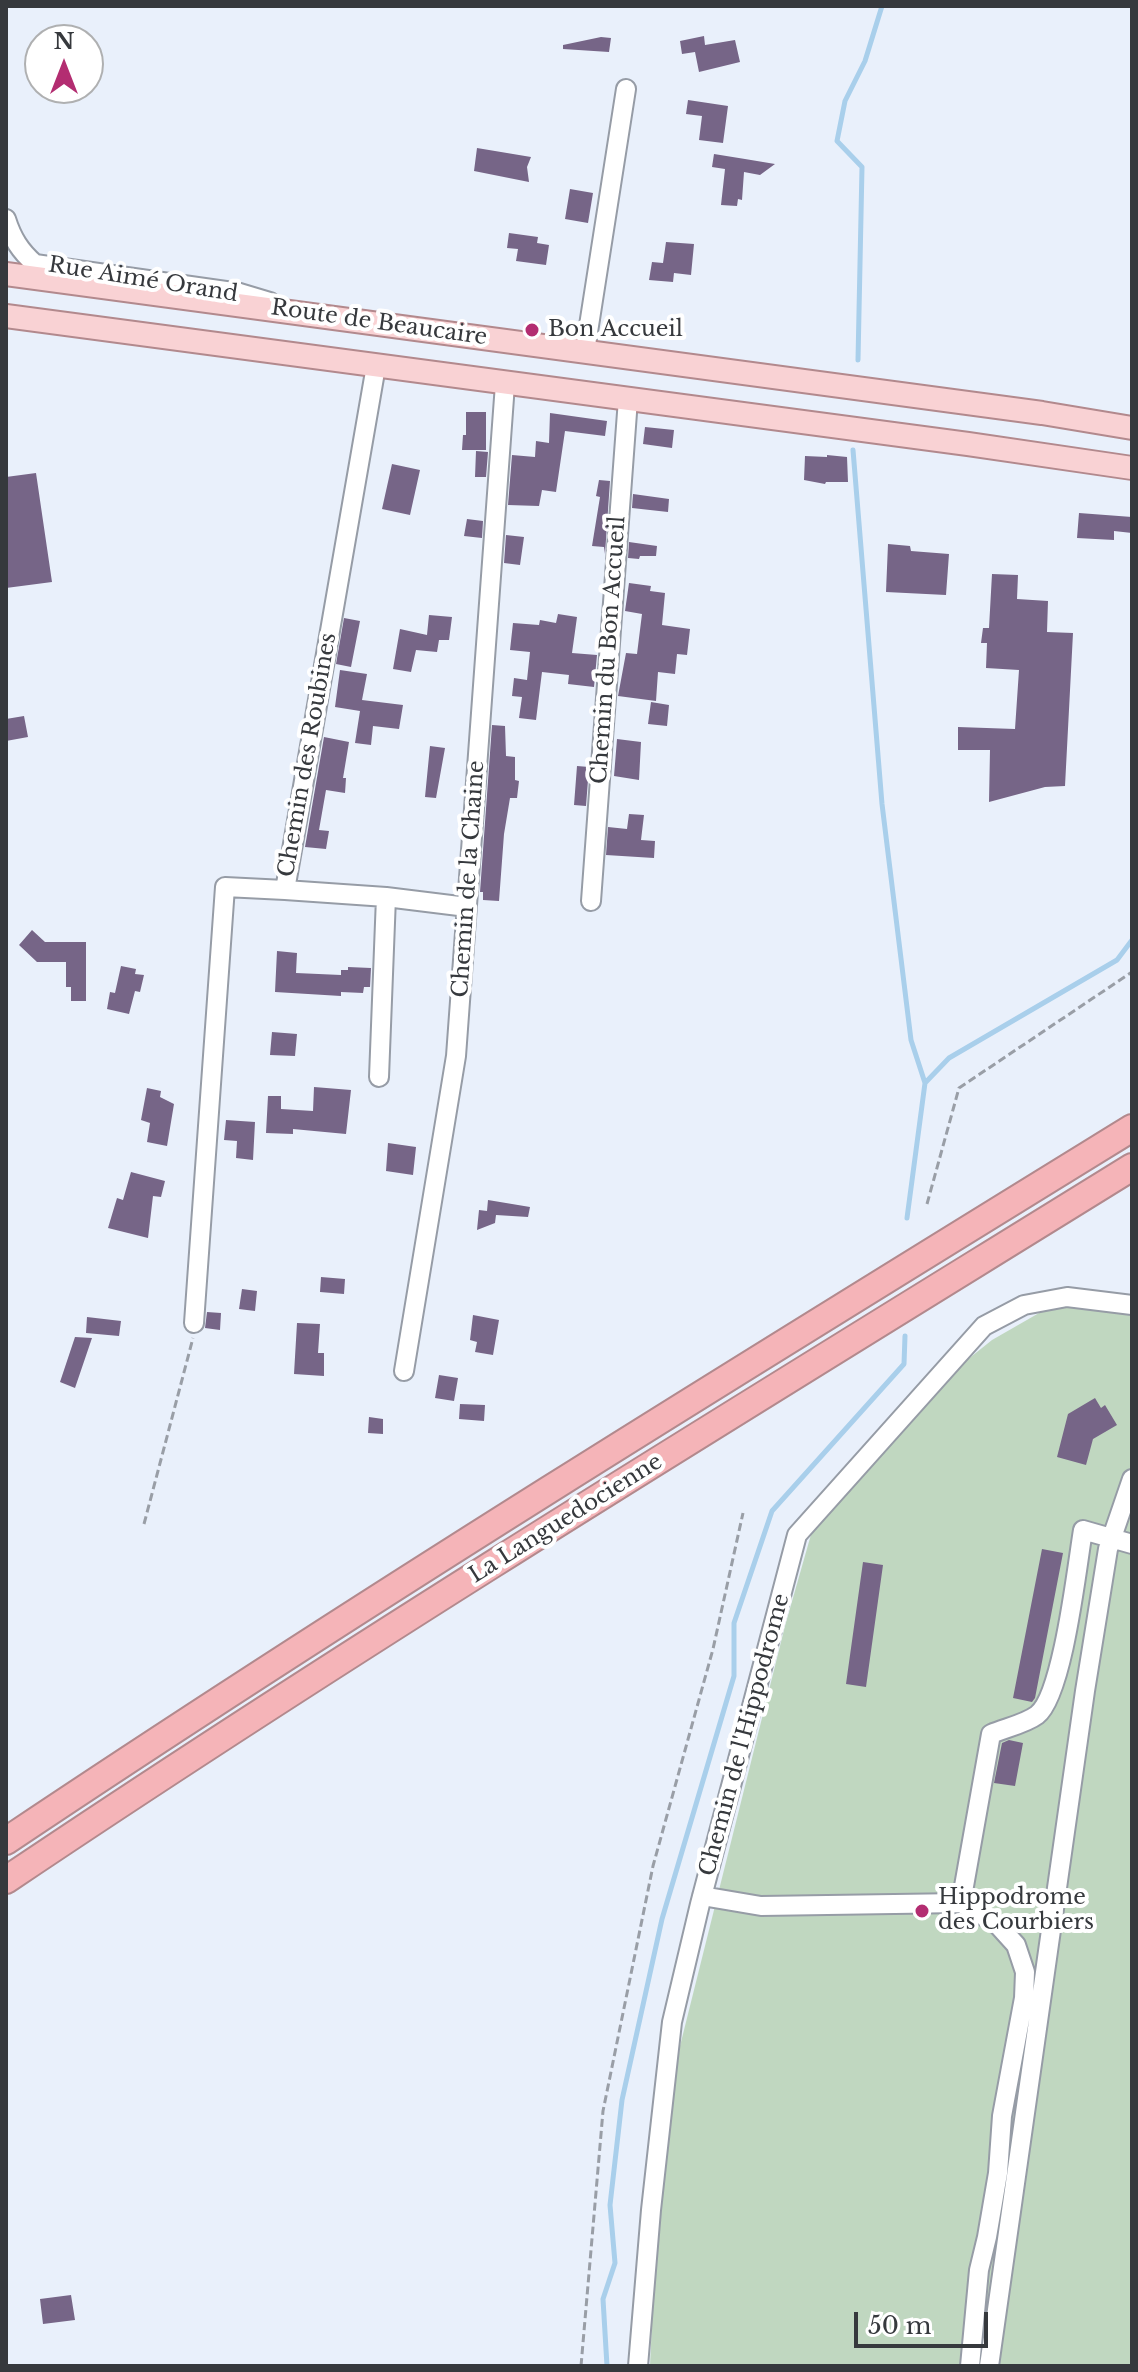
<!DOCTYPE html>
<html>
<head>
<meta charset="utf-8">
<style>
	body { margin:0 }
	#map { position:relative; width:1138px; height:2372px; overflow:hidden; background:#e9f0fb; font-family:"Libre Baskerville",serif }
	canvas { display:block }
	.frame { position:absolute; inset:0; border:8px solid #36393d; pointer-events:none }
	.north { position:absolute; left:24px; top:24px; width:80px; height:80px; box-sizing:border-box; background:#fff; border:2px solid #afb0b1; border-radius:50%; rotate:0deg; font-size:22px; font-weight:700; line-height:32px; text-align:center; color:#36393d }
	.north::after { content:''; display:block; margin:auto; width:28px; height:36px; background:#b32d71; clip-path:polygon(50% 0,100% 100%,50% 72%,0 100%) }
	.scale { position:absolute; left:854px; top:2312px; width:134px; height:36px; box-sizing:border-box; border:4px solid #36393d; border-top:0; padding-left:10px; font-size:24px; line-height:28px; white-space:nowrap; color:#36393d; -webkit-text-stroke:6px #fff; paint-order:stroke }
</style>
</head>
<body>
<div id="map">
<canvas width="1138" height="2372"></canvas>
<div class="frame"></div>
<div class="north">N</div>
<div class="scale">50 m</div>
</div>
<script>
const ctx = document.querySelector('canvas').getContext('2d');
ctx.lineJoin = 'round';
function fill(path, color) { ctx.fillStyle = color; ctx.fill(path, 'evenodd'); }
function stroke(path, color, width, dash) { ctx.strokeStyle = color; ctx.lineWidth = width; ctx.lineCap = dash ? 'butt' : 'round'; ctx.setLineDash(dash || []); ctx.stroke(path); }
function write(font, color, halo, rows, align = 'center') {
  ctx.font = font + ' "Libre Baskerville",serif'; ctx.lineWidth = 8; ctx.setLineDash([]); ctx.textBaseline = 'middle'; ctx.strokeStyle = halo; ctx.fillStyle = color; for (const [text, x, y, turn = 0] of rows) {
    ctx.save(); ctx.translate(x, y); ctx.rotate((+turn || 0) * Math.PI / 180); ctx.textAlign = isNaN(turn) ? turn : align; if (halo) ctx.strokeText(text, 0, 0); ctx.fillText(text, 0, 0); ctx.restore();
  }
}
fill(new Path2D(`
	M1053,1305L1132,1313V2366H650L656,2236L680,2046L785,1626L812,1531L967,1360L992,1340Z`), '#c0d7c0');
stroke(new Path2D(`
	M858,360L862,167L837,141L845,101L865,61L882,6
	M853,450L882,804L911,1040L925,1083
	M907,1218L925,1083L949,1058L1117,960L1132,940
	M607,2366L603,2299L615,2263L610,2205L622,2100L662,1919L734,1676V1623L772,1511L904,1364L905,1336`), '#a9cfeb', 5);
fill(new Path2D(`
	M704,36L705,45L735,40L740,62L699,72L695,52L682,54L680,41Z
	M601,37L611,38L609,52L563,49V45Z
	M688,100L728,106L723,143L699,140L702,116L686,114Z
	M477,148L531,157L527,167L529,182L474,171Z
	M714,154L745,159L775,164L760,175L744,172L742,200L738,199L737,206L721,205L725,169L712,167Z
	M570,189L593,193L588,223L565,219Z
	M509,233L538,237L537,243L549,245L546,265L516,261L518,249L507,248Z
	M666,242L694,244L691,275L674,273L673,282L649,280L652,262L663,263Z
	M466,412H486V450H462L463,435H466Z
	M550,413L607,421L605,436L565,431L556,492L542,490L539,506L508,505L512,455L535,457L536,441L549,443Z
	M645,427L674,430L672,448L643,444Z
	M476,451L488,452L486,477H475Z
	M827,455L847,457L848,482H826L825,484L804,480L805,456L827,457Z
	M392,464L420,470L410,515L382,509Z
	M36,473L52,582L6,588V477Z
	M599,480L610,481L605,554L604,547L592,546L600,497L596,496Z
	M633,494L669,499L668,512L632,508Z
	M1079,513L1132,517V533L1114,531V540L1077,538Z
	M467,519L483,521L482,538L464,536Z
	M506,535L524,537L520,565L504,563Z
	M629,542L657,546L656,556H640L639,559L628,558Z
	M888,544L910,546L911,551L949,554L946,595L886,592Z
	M992,574L1018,575L1017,599L1048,601L1047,632L1073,633L1065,786L1045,787L989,802L990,750H958V727L1015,729L1019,670L986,668L987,643H981L983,628H989Z
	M629,583L651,586L650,591L665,593L662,625L690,629L687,655L677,654L675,674L658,672L656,701L618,696L626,653L637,654L642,614L625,611Z
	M558,614L577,617L572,653L597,655L594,687L568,684L569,675L542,672L536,720L519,718L522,697L512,696L514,678L527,680L530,652L510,650L513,623L539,625L540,620L556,623Z
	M429,615L452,617L449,640H439L437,652L416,650L411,672L393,669L400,629L427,635Z
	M344,618L360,621L351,667L336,664Z
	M340,670L367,674L362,700L403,705L399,729L373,726L371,745L355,743L360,711L335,707Z
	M651,702L669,705L667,726L648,724Z
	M24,716L28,737L6,741V719Z
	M492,725L505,726L506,756L515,757V780L519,781L517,798H510L504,834L499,901L483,900V892H480Z
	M324,737L349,742L343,778H346L345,793L326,790L319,830L329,831L326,849L305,847Z
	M617,739L641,742L639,780L614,776Z
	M430,746L445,748L436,798L425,797Z
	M577,766L589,767L586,806L574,805Z
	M629,814L644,815L641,840L655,841L654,858L606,855L608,827L627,829Z
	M32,930L45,942H86V1001H71V987H66V962H37L19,945Z
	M277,951L297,953L296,973L341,975V970H348V967L371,968L370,987H364L363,993L341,992V996L275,992Z
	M121,966L136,969L135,974L144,975L140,992L135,991L129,1014L107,1009L110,992L115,993Z
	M272,1032L297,1034L295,1056L270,1055Z
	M314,1087L351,1090L346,1134L293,1129V1134L266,1133L268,1096H281V1109L313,1111Z
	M147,1088L161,1091L160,1097L174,1104L167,1146L147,1142L150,1123L141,1120Z
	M226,1120L255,1122L253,1160L236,1158L237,1141L224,1140Z
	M388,1143L416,1147L413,1175L386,1171Z
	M131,1172L165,1181L161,1197L153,1196L148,1238L108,1228L117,1198L123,1200Z
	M488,1200L530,1207L528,1217L496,1215L495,1223L477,1230L479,1210L487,1211Z
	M321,1277L345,1279L344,1294L320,1292Z
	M242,1289L257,1291L255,1311L239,1309Z
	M207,1312L221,1313L220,1330L205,1328Z
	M473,1315L499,1320L493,1355L475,1352L477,1342L470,1340Z
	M87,1317L121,1321L119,1336L86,1333Z
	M297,1323L320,1324L318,1353H324V1376L294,1374Z
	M75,1337L92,1338L75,1388L60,1382Z
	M439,1375L458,1378L454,1401L435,1398Z
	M1095,1398L1101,1408L1105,1405L1117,1425L1093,1439L1086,1465L1057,1457L1068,1414Z
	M460,1404L485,1405L484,1421L459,1419Z
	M369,1417L383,1419V1434L368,1433Z
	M1042,1549L1063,1553L1035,1698L1032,1702L1013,1698Z
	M863,1562L883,1565L866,1687L846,1684Z
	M1009,1740L1023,1743L1015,1786L994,1783L1002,1743Z
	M71,2295L75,2320L43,2324L40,2299Z`), '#766587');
const minor = new Path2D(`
	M6,219C12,238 20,251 35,264L240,293L270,302
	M585,351L626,89
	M285,890L386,897L467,907
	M591,901L628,399
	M379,1077L386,897
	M194,1323L225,887L285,890L376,366
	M404,1371L456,1056L505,384
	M702,1896L761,1906L961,1903L991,1734C1005,1728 1025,1724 1037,1715C1063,1695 1077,1566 1083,1530L1132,1544
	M961,1903L997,1924L1016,1945L1025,1972L1024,1998L1002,2116L998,2173L987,2237L979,2270L970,2366
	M638,2366L651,2210L672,2022L700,1904L797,1535L984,1326L1024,1305L1067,1297L1132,1305
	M989,2366L1085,1691L1108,1549L1132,1479`);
const major = new Path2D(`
	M6,274L1042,413L1132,428
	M6,316L968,444L1132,468`);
const highway = new Path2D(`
	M6,1841C375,1594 754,1361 1132,1128
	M6,1880C375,1632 754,1401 1132,1167`);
stroke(minor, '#969ca6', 22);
stroke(major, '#b2898d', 26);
stroke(highway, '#b2898d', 30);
stroke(new Path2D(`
	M927,1204L959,1088L1132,972
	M144,1524L193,1338
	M581,2366L603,2111L653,1866L713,1649L743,1513`), '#999ea6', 3, [8, 4]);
stroke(minor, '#fff', 18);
stroke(major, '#f9d2d4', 22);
stroke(highway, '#f5b4b8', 26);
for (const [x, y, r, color] of [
	[532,330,8,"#b32d71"],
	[922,1911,8,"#b32d71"]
]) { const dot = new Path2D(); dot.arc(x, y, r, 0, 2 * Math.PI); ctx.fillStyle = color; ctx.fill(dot); stroke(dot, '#fff', 3); }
write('22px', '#36393d', '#fff', [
	["Rue Aimé Orand",143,280,9],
	["Route de Beaucaire",379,323,8],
	["Chemin du Bon Accueil",609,650,-86],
	["Chemin des Roubines",308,755,-80],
	["Chemin de la Chaine",469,879,-86],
	["La Languedocienne",566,1519,-32],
	["Chemin de l'Hippodrome",745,1735,-75]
]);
write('22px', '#36393d', '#fff', [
	["Bon Accueil",548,330],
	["Hippodrome",938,1898],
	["des Courbiers",938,1923]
], 'left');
</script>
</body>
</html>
